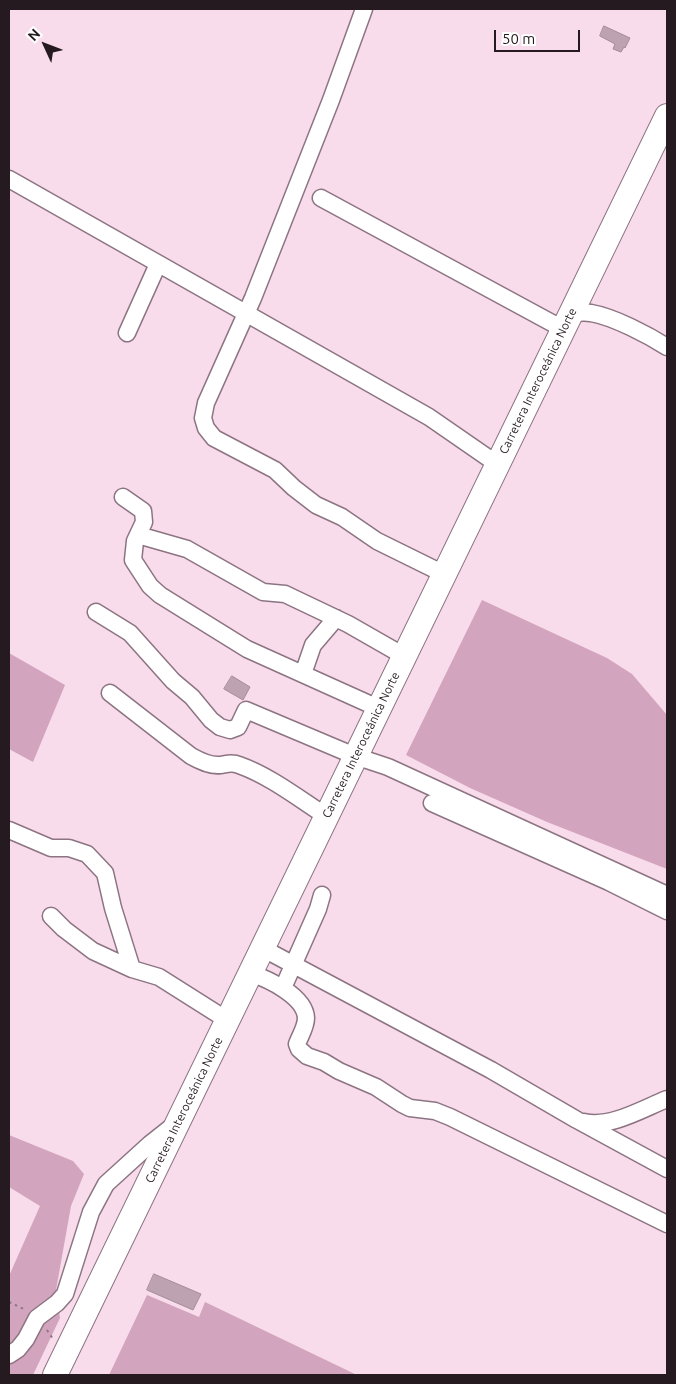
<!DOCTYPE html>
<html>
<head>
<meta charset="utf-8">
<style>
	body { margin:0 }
	#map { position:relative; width:676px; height:1384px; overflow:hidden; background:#f8dceb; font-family:Ubuntu,sans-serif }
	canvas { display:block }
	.frame { position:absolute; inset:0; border:10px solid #241a20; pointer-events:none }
	.north { position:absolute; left:20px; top:20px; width:50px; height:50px; -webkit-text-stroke:4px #fff; paint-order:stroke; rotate:313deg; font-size:14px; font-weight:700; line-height:20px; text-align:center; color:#241a20 }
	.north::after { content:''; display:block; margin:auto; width:18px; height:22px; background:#241a20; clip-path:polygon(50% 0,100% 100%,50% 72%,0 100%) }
	.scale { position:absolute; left:494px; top:30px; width:86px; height:22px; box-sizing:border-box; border:2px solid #241a20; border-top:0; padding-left:6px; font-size:15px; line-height:18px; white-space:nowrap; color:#241a20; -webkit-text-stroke:4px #fff; paint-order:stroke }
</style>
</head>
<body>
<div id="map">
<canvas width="676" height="1384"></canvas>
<div class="frame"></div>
<div class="north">N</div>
<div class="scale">50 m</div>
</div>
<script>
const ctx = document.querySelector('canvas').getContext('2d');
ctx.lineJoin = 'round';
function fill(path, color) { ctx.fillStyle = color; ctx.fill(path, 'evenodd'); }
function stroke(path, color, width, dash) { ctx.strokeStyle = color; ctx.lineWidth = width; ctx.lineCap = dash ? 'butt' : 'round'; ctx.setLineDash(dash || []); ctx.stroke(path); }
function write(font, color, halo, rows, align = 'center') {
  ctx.font = font + ' Ubuntu,sans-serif'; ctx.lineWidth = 5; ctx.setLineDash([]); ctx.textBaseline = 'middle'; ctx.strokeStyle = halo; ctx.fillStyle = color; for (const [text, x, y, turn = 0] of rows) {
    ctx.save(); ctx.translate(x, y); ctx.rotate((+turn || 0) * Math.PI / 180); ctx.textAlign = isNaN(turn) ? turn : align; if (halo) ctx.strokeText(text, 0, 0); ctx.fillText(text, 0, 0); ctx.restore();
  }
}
fill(new Path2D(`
	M482,600L607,658L632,674L667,715V869L547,822L470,788L406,755Z
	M9,653L65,685L33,762L9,749Z
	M9,1135L73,1161L84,1174L71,1206L56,1290L60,1318L33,1375H9V1276L40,1206L9,1187Z
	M147,1295L199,1317L205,1302L357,1375H109Z`), '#d3a4be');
const building = new Path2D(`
	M604,26L630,38L625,48L624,47L621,52L613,49L615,44L600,36Z
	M232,676L250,687L243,700L224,689Z
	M154,1274L201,1294L193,1310L147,1290Z`);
fill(building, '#bda3b1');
stroke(building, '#a58b9a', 1);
const minor = new Path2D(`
	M364,9L331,100L253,298L206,403L203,418L206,428L214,438L275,470L294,488L316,505L342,517L377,541L444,574
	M9,179L429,417L497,464
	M321,198L563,329
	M571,313C578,313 584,312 591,313C614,317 648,335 667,347
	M127,333L158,264
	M123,497L143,511L144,522L135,541L133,560L150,586L160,595L247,649L378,708
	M138,535L187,549L263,592L285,594L348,624L404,656
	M96,612L130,633L173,681L192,697L211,720L220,727L230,730L238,727L246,710L355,756L388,767L667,895
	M303,674L313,645L336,618
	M110,693L191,756C200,761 210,766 220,765C227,764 232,762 239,765C270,776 298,798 326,816
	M432,803L609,882L667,911
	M9,830L51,848H69L87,854L105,873L113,908L132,969
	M51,916L64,929L93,951L132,969L159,977L227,1020
	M262,948L491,1070L577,1120L667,1169
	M250,973C268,979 305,996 306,1018C306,1027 300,1036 297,1044L299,1049L307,1056L324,1062L339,1071L376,1087L402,1104L410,1108L435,1111L450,1117L667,1224
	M283,988L318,909L322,895
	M584,1122C611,1128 642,1109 667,1099
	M9,1355L18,1349L26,1339L37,1318L57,1303L65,1294L91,1212L106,1184L150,1144L174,1125`);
const highway = new Path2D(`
	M55,1375L667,116`);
stroke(minor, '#8d7482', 19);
stroke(highway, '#8d7482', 26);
stroke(new Path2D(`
	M9,1302L26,1310
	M47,1330L53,1339`), '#8c7984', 2, [2.5, 4]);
stroke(minor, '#fff', 16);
stroke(highway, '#fff', 24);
write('12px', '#241a20', '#fff', [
	["Carretera Interoceánica Norte",538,381,-64],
	["Carretera Interoceánica Norte",361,745,-64],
	["Carretera Interoceánica Norte",184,1110,-64]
]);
</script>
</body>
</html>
